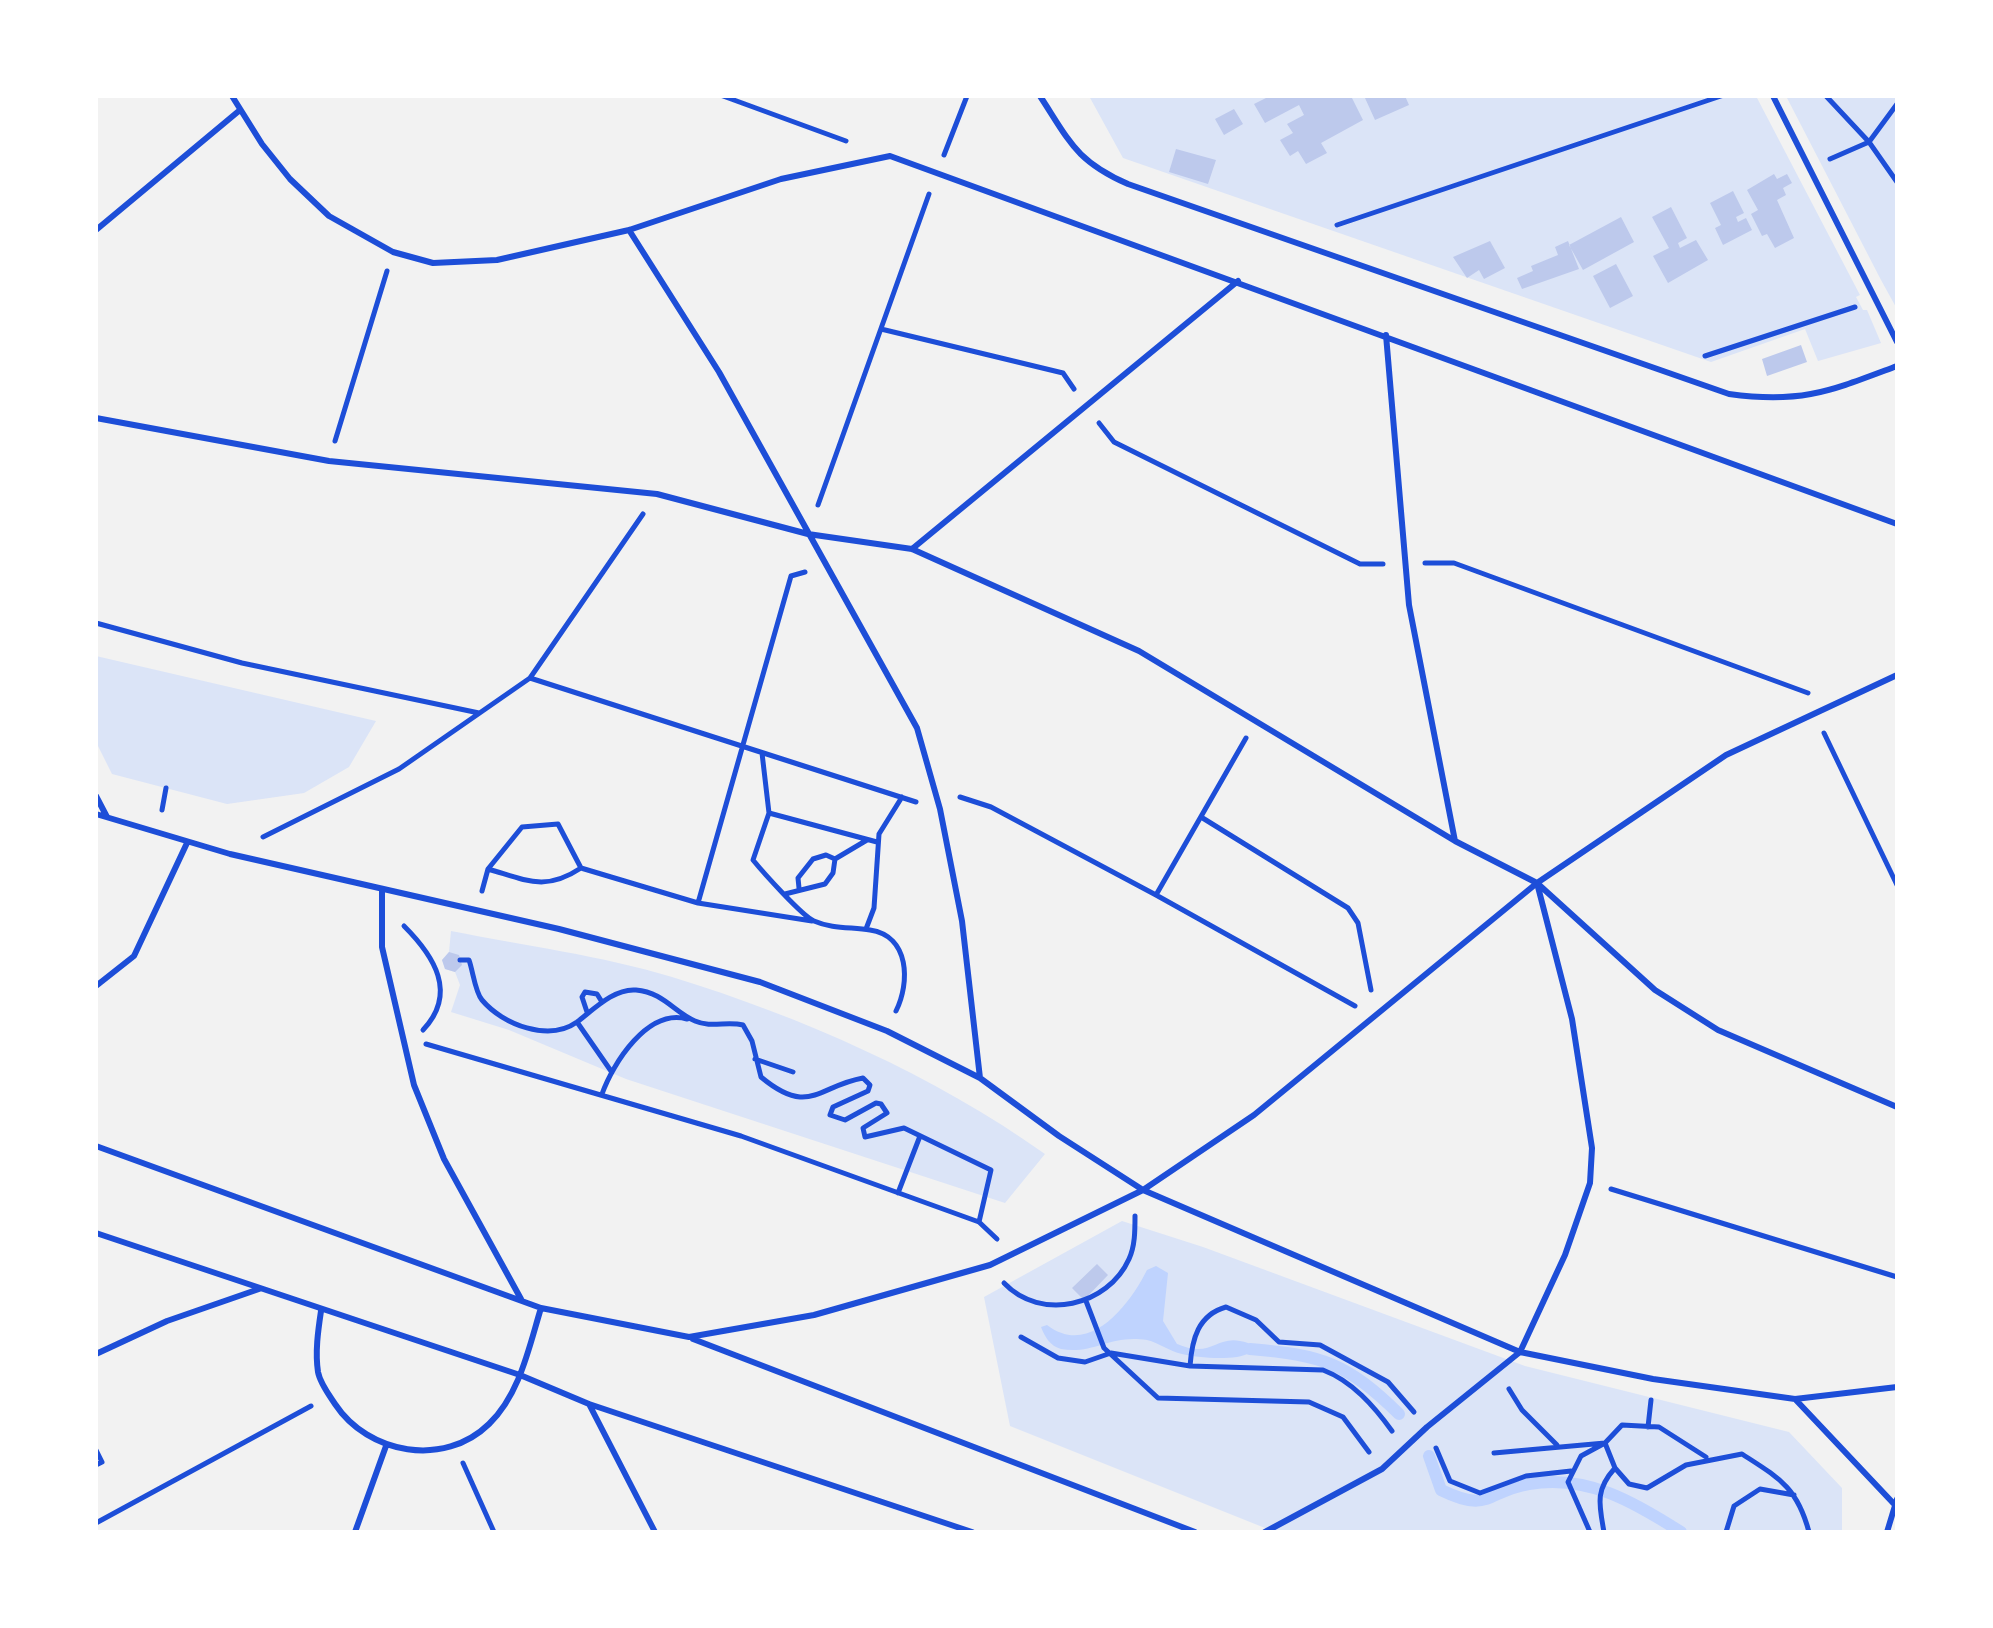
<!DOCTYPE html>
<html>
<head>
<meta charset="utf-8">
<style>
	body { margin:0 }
	#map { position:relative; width:1993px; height:1628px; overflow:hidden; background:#f2f2f2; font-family:Ubuntu,sans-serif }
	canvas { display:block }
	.frame { position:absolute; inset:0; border:98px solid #fff; pointer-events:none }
</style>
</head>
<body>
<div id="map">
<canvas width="1993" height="1628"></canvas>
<div class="frame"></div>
</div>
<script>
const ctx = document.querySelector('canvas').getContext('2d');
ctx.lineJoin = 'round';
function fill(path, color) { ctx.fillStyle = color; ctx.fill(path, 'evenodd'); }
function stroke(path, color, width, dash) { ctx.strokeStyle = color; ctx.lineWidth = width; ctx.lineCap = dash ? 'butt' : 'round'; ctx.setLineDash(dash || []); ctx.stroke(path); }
fill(new Path2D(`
	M1089,96H1756L1860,295L1856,297L1863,310H1867L1881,343L1818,361L1805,329L1711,362L1123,158Z
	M1786,96H1897V309L1881,280Z
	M96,656L376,721L349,767L304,793L227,804L112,774L96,742Z
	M451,931C522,945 603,956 672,977C802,1017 934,1075 1045,1154L1005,1203L626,1079L509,1030L451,1012L460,985L455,972L445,969L442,960L449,952Z
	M1122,1221L1203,1247L1525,1366L1789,1432L1842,1488V1532H1275L1010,1426L984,1297Z`), '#dbe4f7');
fill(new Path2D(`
	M1156,1266L1168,1273L1163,1321L1177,1344C1183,1346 1190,1349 1196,1349C1216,1350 1222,1334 1248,1343L1249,1353C1237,1361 1197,1358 1182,1354C1169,1351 1159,1343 1147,1340C1110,1334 1093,1355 1061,1349C1050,1346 1045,1337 1041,1327L1047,1325C1090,1358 1130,1304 1147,1270Z`), '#bfd3fe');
stroke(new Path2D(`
	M1250,1349C1322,1355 1347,1363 1399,1414
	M1429,1456L1441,1490C1490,1514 1486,1491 1529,1484C1587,1474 1634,1502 1681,1532`), '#bfd3fe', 12);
fill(new Path2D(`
	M1270,96H1351L1363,120L1321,143L1327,153L1306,164L1298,151L1290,156L1280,140L1293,133L1287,124L1304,115L1299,105L1265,123L1254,104Z
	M1370,96H1405L1409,105L1375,120L1365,98Z
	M1234,109L1243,124L1224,135L1215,119Z
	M1176,149L1216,160L1208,184L1169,172Z
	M1774,174L1777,179L1787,174L1792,183L1783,188L1786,195L1777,200L1794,238L1775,248L1767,234L1762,236L1751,214L1758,210L1747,190Z
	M1733,191L1744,213L1736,217L1738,222L1746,218L1752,230L1723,245L1715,228L1721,225L1710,203Z
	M1671,207L1687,238L1678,243L1680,248L1696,240L1708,260L1668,283L1653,256L1669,248L1652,217Z
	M1621,217L1634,242L1583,270L1569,245Z
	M1490,241L1505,268L1484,279L1479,270L1467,278L1453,257Z
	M1568,241L1579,269L1522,289L1517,278L1533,271L1531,266L1558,255L1555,247Z
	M1616,264L1633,296L1610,308L1593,276Z
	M1801,345L1807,362L1767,376L1762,359Z
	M449,952L459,955L462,965L455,972L445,969L442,960Z
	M1097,1264L1108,1275L1084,1300L1072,1288Z`), '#bdc9ec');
stroke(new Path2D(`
	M723,96L846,141
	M1826,96L1869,142L1897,182
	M944,155L967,96
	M1830,159L1869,142L1897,104
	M1337,225L1721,96
	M881,329L1063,373L1074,389
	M1705,356L1855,307
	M1099,423L1114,442L1360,564H1383
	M335,441L387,271
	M818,505L929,194
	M1425,563H1454L1808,693
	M96,623L242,663L479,713
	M530,678L916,802
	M1824,733L1897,885
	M1246,738L1156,895L1355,1006
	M762,753L769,813L753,860C762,871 802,916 814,921C832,929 852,927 870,930C910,936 910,983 896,1011
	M960,797L991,807L1156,895
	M162,810L166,788
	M769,813L877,842
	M1201,817L1348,908L1358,923L1371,990
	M263,837L399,769L530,678L643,514
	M488,869L522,827L558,824L581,868
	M799,888L798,878L813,859L826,855L835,859
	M482,891L488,869C526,880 545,892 581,868L698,903L791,576L805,572
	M785,894L825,884L833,873L835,859L867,840
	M698,903L812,921
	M404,926C434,956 458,993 423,1030
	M866,929L874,908L879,834L902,797
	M460,960H469C473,971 475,992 482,1000C503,1025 549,1042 577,1022C593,1010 614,988 636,990C663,992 675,1013 695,1021C711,1028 727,1021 743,1025L752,1041L761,1077C809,1117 818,1086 863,1078L870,1085L868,1091L833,1107L830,1115L845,1120L876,1103L881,1104L887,1113L863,1128L865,1137L904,1128L991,1170L979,1222
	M587,1012L582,997L585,992L597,994L602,1002
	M577,1022L611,1071
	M426,1044L741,1136L979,1222L997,1239
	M755,1059L793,1072
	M602,1094C613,1063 648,1008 687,1019
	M1611,1189L1897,1277
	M898,1193L920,1136
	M1004,1283C1041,1322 1108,1306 1129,1259C1135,1246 1135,1231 1135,1216
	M1086,1301L1104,1348L1158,1398L1309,1402L1343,1417L1369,1452
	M1021,1337L1058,1358L1085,1362L1111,1353L1190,1366C1192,1339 1198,1315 1226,1307L1256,1320L1279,1342L1320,1345L1388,1382L1414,1412
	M1190,1366L1323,1370C1352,1381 1374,1406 1392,1431
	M1509,1389L1522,1410L1557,1445
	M1648,1427L1651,1400
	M1436,1448L1450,1481L1480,1493L1526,1476L1571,1471
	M96,1450L102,1462L96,1465
	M1494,1453L1605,1443L1622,1425L1659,1427L1706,1457
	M463,1463L494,1532
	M1615,1468L1629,1484L1647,1488L1686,1465L1742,1454C1779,1478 1797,1487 1809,1532
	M96,1523L311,1406
	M1590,1532L1568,1482L1581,1456L1605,1443L1615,1468C1595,1490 1599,1504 1604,1532
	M1726,1532L1734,1506L1760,1489L1794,1495`), '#1d4ed8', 5);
stroke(new Path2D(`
	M232,96L262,144L290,179L329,216L393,252L433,263L497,260L629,230L781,179L890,156L1897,524
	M1040,96C1070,142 1076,161 1128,184L1729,394C1802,404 1830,391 1897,366
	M1773,96L1897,342
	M96,230L240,110
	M629,230L719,372L917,728L940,809L962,921L980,1078
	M1386,335L1409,605L1455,841
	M96,418L329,461L657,494L808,534L912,549L1139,651L1455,841L1537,883L1655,990L1718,1030L1897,1107
	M912,549L1238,281
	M96,796L107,817
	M96,814L230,854L559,929L760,982L887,1031L980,1078L1059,1136L1143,1190L1520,1352L1653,1379L1795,1399
	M382,889V947L414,1085L444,1159L521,1299
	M96,986L134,956L187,843
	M96,1146L541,1308L689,1337L814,1315L990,1265L1143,1190L1254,1115L1537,883
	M96,1233L520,1375L589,1404L655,1532
	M321,1311C318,1331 315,1352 318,1372C320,1383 329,1395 335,1404C368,1454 444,1468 489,1424C520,1394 529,1347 541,1308
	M693,1339L1195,1532
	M96,1354L167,1321L259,1289
	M589,1404L972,1532
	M1895,1505L1795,1399L1897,1387
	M355,1532L386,1446
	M1265,1532L1382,1469L1427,1427L1520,1352L1565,1255L1590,1183L1592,1148L1572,1019L1537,883L1726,755L1897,675
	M1887,1532L1897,1499`), '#1d4ed8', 6);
</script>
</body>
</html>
